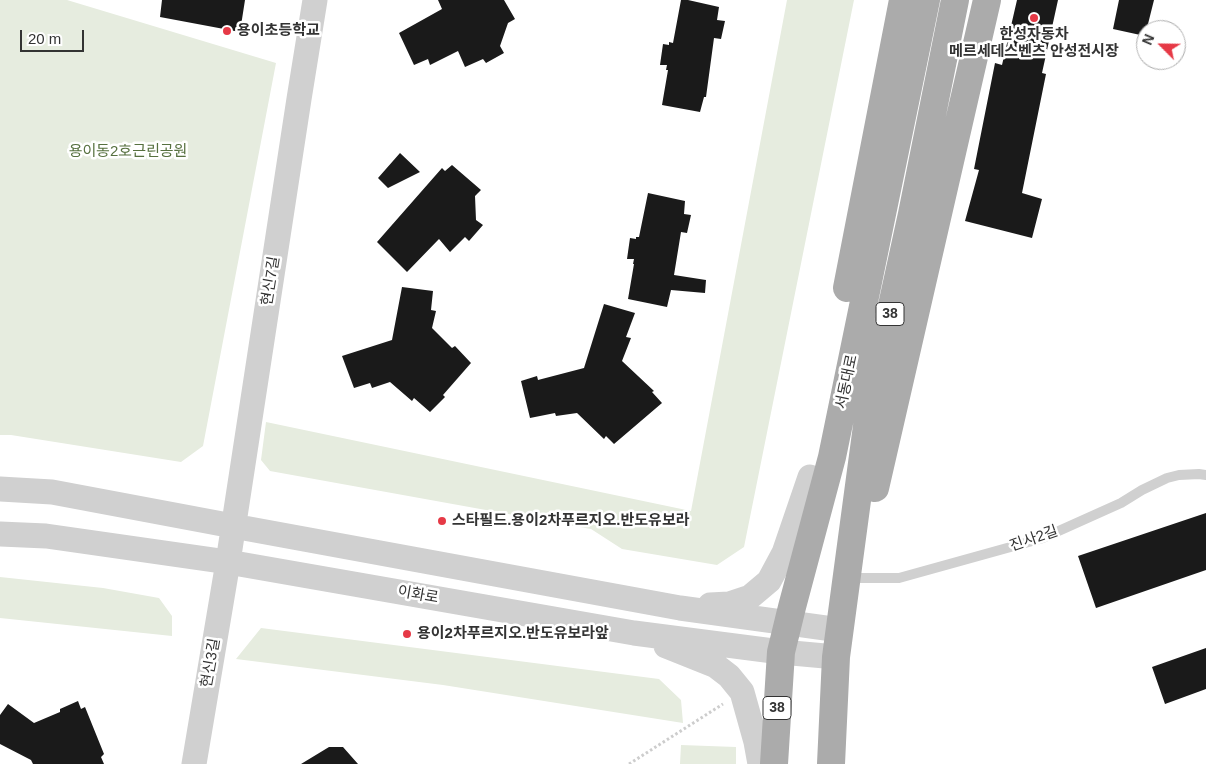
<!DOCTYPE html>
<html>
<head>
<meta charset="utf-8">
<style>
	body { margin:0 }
	#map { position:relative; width:1206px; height:764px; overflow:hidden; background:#fff; font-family:Arial,sans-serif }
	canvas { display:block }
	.north { position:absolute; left:1136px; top:20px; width:50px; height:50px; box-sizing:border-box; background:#fff; border:1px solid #adadad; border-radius:50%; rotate:293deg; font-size:14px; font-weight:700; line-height:20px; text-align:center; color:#333 }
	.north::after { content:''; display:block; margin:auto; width:18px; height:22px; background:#e63946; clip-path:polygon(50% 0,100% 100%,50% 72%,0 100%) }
	.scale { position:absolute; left:20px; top:30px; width:64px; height:22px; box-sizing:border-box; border:2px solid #333; border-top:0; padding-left:6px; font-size:15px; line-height:18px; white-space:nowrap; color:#333; -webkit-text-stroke:4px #fff; paint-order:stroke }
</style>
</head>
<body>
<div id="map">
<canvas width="1206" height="764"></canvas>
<div class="north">N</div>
<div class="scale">20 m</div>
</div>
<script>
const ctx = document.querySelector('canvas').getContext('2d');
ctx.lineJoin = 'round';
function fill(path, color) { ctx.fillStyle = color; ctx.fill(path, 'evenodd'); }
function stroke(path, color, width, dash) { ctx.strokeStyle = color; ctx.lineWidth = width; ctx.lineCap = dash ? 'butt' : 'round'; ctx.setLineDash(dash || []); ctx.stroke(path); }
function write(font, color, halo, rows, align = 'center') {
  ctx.font = font + ' Arial,"Noto Sans KR",sans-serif'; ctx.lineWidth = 5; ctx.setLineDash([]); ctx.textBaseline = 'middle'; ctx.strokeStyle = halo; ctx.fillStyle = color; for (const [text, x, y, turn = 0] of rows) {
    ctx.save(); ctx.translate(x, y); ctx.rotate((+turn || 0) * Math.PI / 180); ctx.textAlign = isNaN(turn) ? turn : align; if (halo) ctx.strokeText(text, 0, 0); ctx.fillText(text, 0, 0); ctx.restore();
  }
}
fill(new Path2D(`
	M0,0H67L276,63L203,446L181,462L11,435H0Z
	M787,0H854L744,547L717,565L622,549L591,529L270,471L261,460L266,422L691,511Z
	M0,577L103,588L159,598L172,616V636L0,618Z
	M261,628L659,679L681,700L683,723L443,685L236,659Z
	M681,745L736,747V764H680Z`), '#e6ecdf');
fill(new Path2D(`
	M162,0H245L240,32L160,17Z
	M438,0H504L515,19L508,23L500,46L504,53L486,63L483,59L465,67L458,51L430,65L428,59L414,65L399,33L442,9Z
	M681,0H688L719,7L717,20L725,21L721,39L714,38L706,97H704L700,112L662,105L668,70H666L667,65H660L663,44L669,45V42L673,43Z
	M1017,0H1058L1042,73L1046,74L1022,193L1042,199L1032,238L965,221L979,170L974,169L995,63L1002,65Z
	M1119,0H1154L1145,36L1113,29Z
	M400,153L420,172L388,188L378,178Z
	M452,165L481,190L475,196L476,220L483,225L469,241L465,237L450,252L439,239L407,272L377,242L442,168L445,171Z
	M648,193L685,201L684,214L691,215L687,233L681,232L674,275L706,280L705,293L671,290L667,307L628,299L634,264H633L634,259H627L630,238L636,239V237H639Z
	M402,287L433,291L431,310L436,311L432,328L452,348L455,346L471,363L443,395L445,397L430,412L414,398L412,401L390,382L372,388L370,383L354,388L342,356L392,340Z
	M604,304L635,313L626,337L631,338L622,361L654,391L652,392L662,403L614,444L606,436L604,439L577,413L556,416L555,413L530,418L521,381L537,376L538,380L584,368Z
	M1206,513V570L1096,608L1078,556Z
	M1206,648V689L1165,704L1152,667Z
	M78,701L81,709L85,707L104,754L101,757L104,764H33L31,760L0,744V715L8,704L34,723L60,712V709Z
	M329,747H343L358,764H301Z`), '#1a1a1a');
stroke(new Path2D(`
	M629,764L723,704`), '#cdcdcd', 3, [2.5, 2.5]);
stroke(new Path2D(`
	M852,578H899L1043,538L1121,503L1142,490L1167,478L1179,475L1199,474L1206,475`), '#d0d0d0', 10);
stroke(new Path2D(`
	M0,489L52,492L233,526L680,608L840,630
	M0,534L46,536L228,562L634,633L781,652L836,657
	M710,605L729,604L750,597L769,581L784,553L810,477
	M666,646L716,666L729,676L742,692L756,742L760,764
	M194,764L228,562L299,99L315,0`), '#d0d0d0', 25);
stroke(new Path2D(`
	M847,288L903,0
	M875,488L987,0
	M774,764L781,652L792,607L832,457L926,0
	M831,764L836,657L869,411L912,214L955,0`), '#ababab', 28);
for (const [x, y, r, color] of [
	[1034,18,5,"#e63946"],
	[227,31,5,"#e63946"],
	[442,521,5,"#e63946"],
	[407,634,5,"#e63946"]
]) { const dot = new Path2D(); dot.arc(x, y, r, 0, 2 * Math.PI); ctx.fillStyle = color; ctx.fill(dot); stroke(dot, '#fff', 2); }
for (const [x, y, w] of [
	[890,314,28],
	[777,708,28]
]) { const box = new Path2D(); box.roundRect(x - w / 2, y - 11.5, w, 23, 4); ctx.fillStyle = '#fff'; ctx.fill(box); stroke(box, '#333', 1); }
write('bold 14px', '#333', null, [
	["38",890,314],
	["38",777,708]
]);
write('bold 15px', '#333', '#fff', [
	["용이초등학교",237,31],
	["한성자동차",1034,35,"center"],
	["메르세데스벤츠 안성전시장",1034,52,"center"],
	["스타필드.용이2차푸르지오.반도유보라",452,521],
	["용이2차푸르지오.반도유보라앞",417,634]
], 'left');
write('15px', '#56703f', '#fff', [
	["용이동2호근린공원",128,152]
]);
write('15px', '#333', '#fff', [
	["현신7길",271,281,-81],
	["서동대로",847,382,-78],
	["진사2길",1034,539,-19],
	["이화로",418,595,10],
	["현신3길",211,663,-80]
]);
</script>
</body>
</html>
